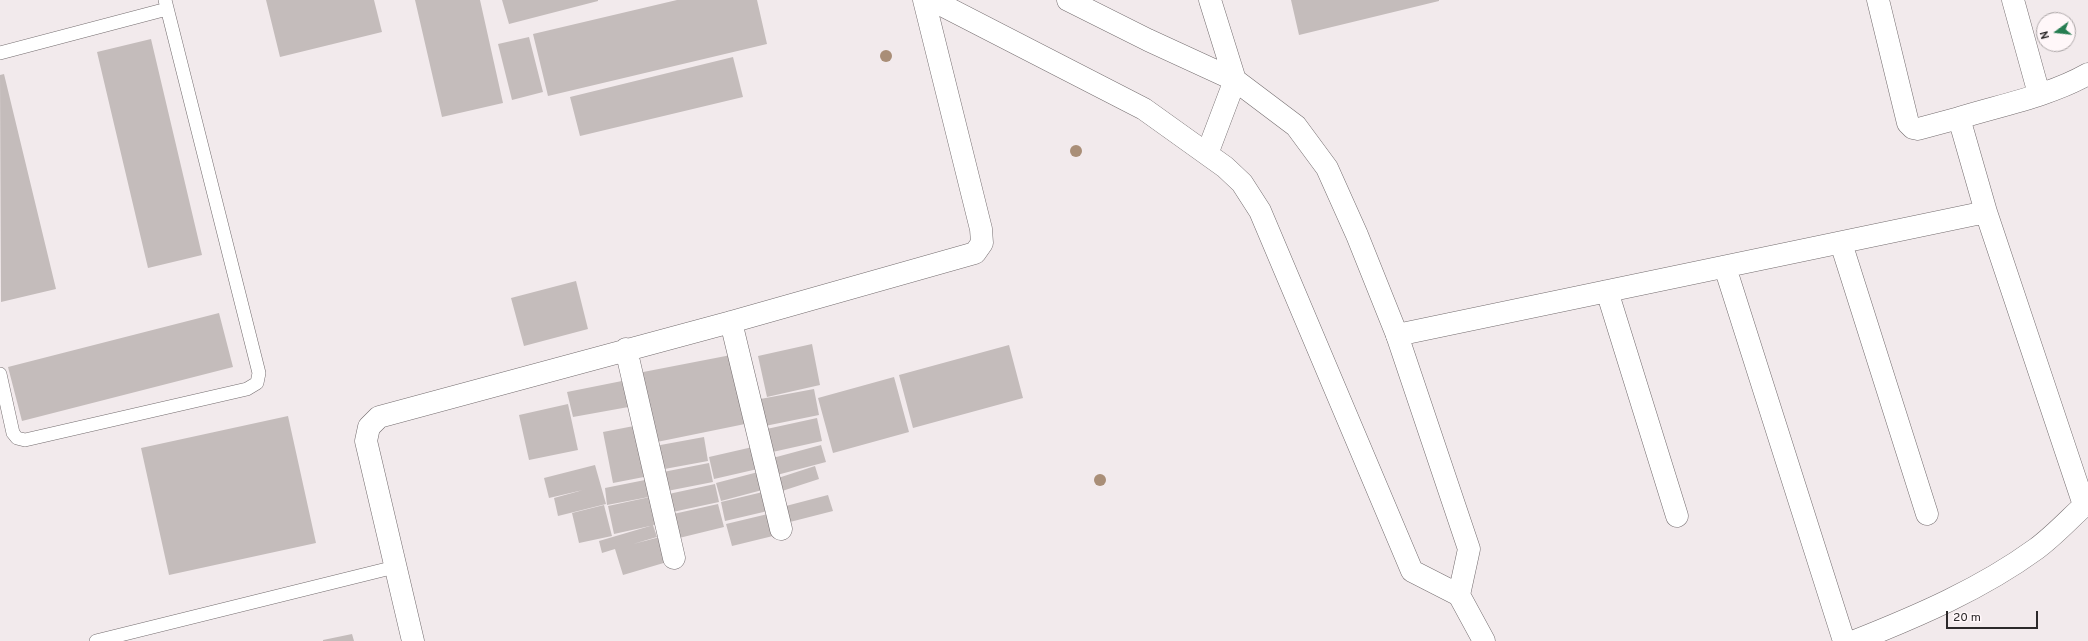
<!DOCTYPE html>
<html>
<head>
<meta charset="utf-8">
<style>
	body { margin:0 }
	#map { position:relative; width:2088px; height:641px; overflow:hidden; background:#f2eaec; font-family:Overpass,sans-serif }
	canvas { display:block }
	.north { position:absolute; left:2036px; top:12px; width:40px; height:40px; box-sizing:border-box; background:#fff7f9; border:1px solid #aba5a6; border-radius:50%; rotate:255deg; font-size:11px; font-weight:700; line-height:16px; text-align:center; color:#2c292a }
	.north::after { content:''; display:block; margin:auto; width:14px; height:18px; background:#267d51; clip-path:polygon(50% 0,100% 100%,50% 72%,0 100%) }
	.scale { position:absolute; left:1946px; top:611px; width:92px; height:18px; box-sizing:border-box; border:2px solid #2c292a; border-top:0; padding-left:5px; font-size:12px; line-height:14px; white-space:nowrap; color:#2c292a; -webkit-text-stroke:3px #fff7f9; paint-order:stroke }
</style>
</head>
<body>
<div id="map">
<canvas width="2088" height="641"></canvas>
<div class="north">N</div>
<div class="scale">20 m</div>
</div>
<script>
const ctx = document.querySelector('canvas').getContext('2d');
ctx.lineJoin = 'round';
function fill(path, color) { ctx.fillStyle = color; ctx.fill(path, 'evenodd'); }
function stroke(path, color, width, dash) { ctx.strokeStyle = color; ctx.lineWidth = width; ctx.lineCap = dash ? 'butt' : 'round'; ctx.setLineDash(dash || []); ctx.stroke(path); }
fill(new Path2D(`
	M266,0H374L382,32L280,57Z
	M415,0H480L503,103L442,117Z
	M502,0H598V1L509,24Z
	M677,0H757L767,44L548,96L533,34Z
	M1291,0H1439V1L1299,35Z
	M529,37L543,92L512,100L498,44Z
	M151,39L202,255L148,268L97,52Z
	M733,57L743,97L580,136L570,97Z
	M4,74L56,289L1,302L0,75Z
	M576,281L588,329L524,346L511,298Z
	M219,313L233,367L22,421L8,367Z
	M812,344L820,385L767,397L758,356Z
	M1009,345L1023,398L913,428L899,375Z
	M731,355L745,424L652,443L638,373Z
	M894,377L909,432L833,453L818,398Z
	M627,380L634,406L573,417L567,392Z
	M814,389L819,415L760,427L755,400Z
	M568,404L578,450L529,460L519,415Z
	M288,416L316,543L169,575L141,448Z
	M817,418L822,441L768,453L762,430Z
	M639,425L649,476L613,483L603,432Z
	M704,437L708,461L659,470L655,446Z
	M821,445L826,462L773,476L769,459Z
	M757,446L762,468L714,479L709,457Z
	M709,463L713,482L662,492L658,473Z
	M595,465L606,504L558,516L554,498L583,490L549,498L544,478Z
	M815,466L819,479L779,492L775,479Z
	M762,471L766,489L721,501L716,483Z
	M650,479L654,496L607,505L605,488Z
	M715,484L719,502L668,513L664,495Z
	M767,491L772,510L725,521L721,502Z
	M828,495L833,511L786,523L782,507Z
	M650,497L656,524L653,525L657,537L633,544L660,537L667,562L623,575L615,549L602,553L599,541L650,526L614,534L608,506Z
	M718,504L724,527L675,539L669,515Z
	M604,505L612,536L579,543L572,513Z
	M772,513L777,535L732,546L726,524Z
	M352,634L354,641H323V640Z`), '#c4bcbb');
const lane = new Path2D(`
	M0,53L167,9
	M0,374L13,433L17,438L25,440L247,389L257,383L259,373L165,0
	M96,641L395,567`);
const street = new Path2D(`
	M1878,0L1908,123L1913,128L1918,129L1959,118
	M2013,0L2039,94
	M1986,212L1959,118C2001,105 2049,96 2088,74
	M1841,243L1927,514
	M1725,267L1844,641
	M1607,291L1677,516
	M731,322L781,529
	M1397,335L1986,212L2084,505
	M626,349L674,558
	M413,641L366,441L369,427L379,417L731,322L975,253L982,243L981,229L924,0
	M1855,641C1918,616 1981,589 2036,549C2055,535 2071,517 2088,502`);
const secondary = new Path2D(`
	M932,0L1144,109L1225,167L1242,183L1260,211L1412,571L1459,595L1484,641
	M1068,0L1148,40L1235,80L1296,126L1327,168L1357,235L1397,335L1469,549L1459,595
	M1207,154L1235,80L1210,0`);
stroke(lane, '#746d6f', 14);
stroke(street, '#746d6f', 23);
stroke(secondary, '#746d6f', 23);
stroke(lane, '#fff', 13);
stroke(street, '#fff', 22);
stroke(secondary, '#fff', 22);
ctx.fillStyle = '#a98e77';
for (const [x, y] of [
	[886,56],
	[1076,151],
	[1100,480]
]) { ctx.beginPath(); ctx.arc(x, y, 6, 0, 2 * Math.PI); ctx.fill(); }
</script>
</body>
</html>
